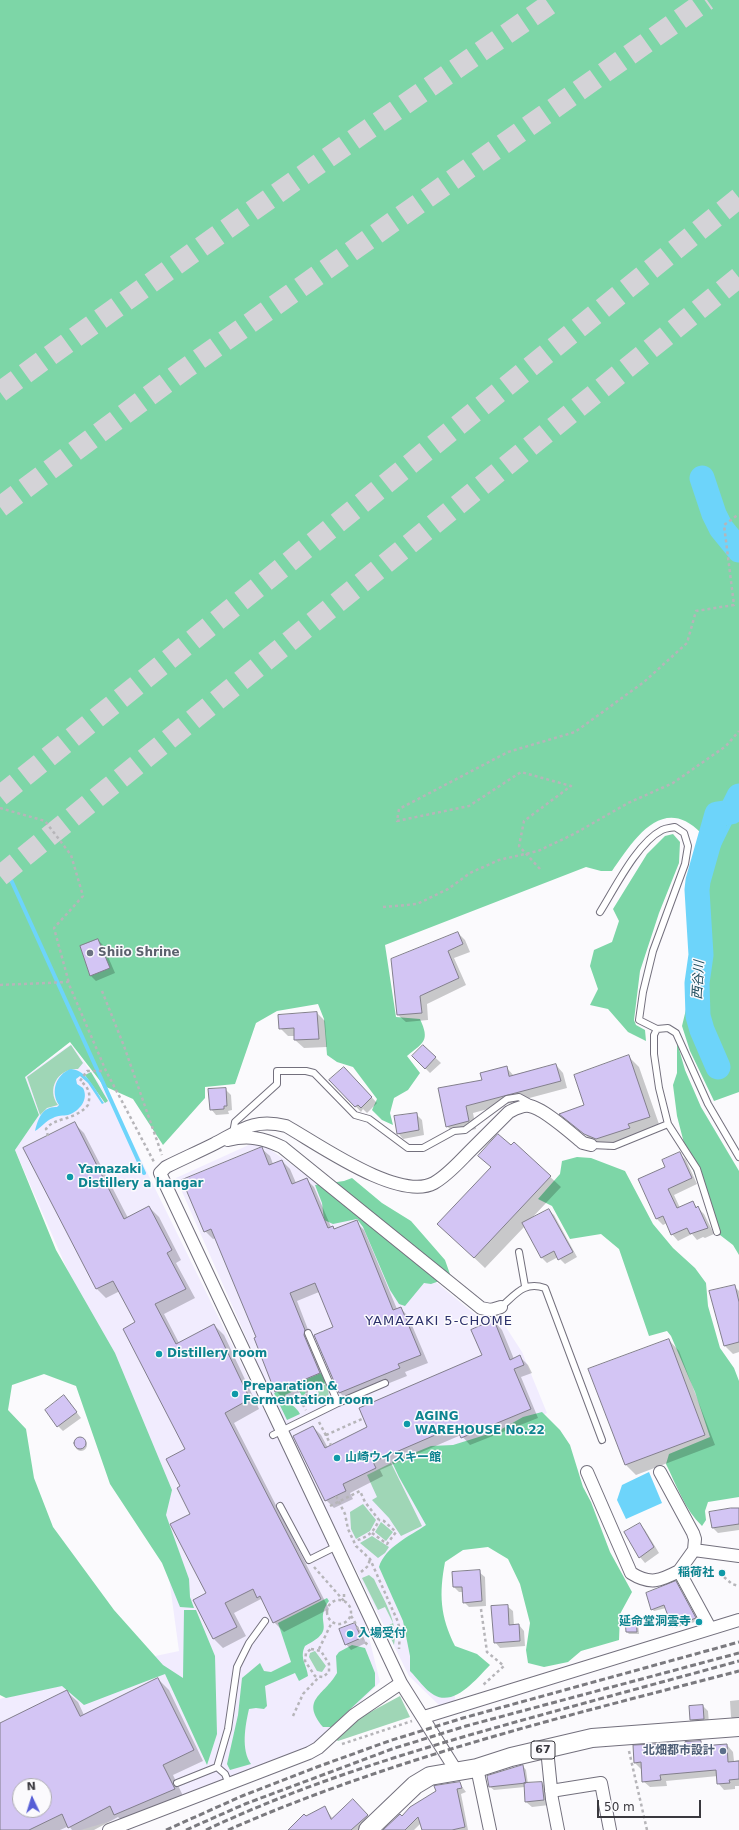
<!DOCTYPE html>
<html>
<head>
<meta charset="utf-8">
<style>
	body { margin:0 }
	#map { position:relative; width:739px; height:1830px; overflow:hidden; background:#fbfafd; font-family:"DejaVu Sans",sans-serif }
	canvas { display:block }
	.north { position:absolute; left:12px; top:1778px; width:40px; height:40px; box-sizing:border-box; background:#fbfafd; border:1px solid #adacb1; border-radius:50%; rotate:356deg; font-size:11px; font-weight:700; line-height:16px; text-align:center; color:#39383e }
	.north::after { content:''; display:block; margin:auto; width:14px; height:18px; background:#575fd6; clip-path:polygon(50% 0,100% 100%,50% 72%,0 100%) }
	.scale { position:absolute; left:597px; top:1800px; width:104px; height:18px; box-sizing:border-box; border:2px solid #39383e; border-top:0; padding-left:5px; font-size:12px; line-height:14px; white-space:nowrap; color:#39383e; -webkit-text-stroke:3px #fbfafd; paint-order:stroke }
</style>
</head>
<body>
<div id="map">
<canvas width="739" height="1830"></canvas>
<div class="north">N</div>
<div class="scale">50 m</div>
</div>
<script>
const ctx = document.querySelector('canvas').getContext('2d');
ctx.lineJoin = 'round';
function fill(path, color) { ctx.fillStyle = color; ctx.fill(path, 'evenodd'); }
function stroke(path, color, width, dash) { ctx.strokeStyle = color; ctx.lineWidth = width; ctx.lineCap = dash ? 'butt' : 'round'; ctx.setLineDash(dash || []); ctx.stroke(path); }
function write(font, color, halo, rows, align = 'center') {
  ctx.font = font + ' "DejaVu Sans","Noto Sans JP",sans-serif'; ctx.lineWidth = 3; ctx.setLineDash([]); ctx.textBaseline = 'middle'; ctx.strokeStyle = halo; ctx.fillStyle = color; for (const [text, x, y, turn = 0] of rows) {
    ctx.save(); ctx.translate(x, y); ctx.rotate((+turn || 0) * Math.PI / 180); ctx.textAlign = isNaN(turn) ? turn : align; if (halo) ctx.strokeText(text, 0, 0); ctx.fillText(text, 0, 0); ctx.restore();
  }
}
fill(new Path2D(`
	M71,1044L112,1101L362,1609L380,1682L315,1748L222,1780L135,1814L81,1830H0V1699L75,1673L179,1651L154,1468L15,1150L39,1115L25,1077ZM20,1786H44V1810H20Z
	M253,1143L265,1146L308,1176L483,1321L492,1317L502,1321L522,1352L547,1413L454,1458L437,1618L456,1702L441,1707L409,1676L290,1437L176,1178Z`), '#f1ecfe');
fill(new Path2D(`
	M71,1045L83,1063L78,1069C58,1068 46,1089 58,1105L47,1108L40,1115L27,1077Z
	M326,1384C331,1394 329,1399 319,1404L316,1399L319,1394L317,1389Z
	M391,1463L422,1526L401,1536L389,1518L372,1500L377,1497L367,1475Z
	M363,1504L376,1520L370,1531L356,1539L351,1529L350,1512Z
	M381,1522L393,1532L386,1541L375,1532Z
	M372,1536L389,1547L385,1553L378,1558L360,1543Z
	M369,1575L374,1579C383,1599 399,1622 394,1645L386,1627L393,1623L385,1607L378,1610L362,1578Z
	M315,1651L326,1666L322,1672L317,1671L309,1657L310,1653Z
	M400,1696L410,1717L338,1741L335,1739L363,1716Z`), '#9fd6b6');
fill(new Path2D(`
	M0,0H739V1092L714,1101L690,1051L682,1026L701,947L703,931L695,892L701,848V833C662,793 633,841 612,871H601L586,867L385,945L396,1017L420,1019C430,1041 424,1042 407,1056L420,1073L408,1090L394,1098L390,1113L393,1125L382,1120L372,1110L377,1099L353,1067L337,1062L327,1055L324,1019L318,1004L277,1011L256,1023L235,1084L205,1087V1098L163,1145L133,1099L104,1086L70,1042L25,1077L39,1115L15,1150L56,1250L115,1353L172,1490L166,1515L189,1579L190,1597L194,1608L180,1607L162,1563L110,1484L76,1386L44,1374L12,1385L8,1410L26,1429L34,1478L53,1527L114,1610L163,1665L183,1678L184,1610H196L215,1656L217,1734L207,1765L165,1674L84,1705L62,1686L6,1698L0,1695Z
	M673,834L680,842L679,863L659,913L640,971L634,1020L636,1025L645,1030L646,1041L628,1032L608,1009L590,1005L598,989L590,966L594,950L612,942L619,921L613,909L647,854L665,836Z
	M677,1042L685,1070L701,1107L739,1171V1255L733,1245L720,1235L696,1178L686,1151L677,1116L673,1085L677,1073Z
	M91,1072L108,1101L105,1103L85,1075Z
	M577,1157L591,1158L625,1171L653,1224L673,1248L695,1268L706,1283L708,1306L720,1348L734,1368L739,1381V1497L708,1502L705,1511L706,1520L702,1526C685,1510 676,1484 666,1464L669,1454L710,1437L695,1392L671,1336L667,1331L649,1336L619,1249L601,1234L570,1239L552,1206L538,1199L560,1174L562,1161Z
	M352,1178L382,1203L411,1221L445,1260L451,1277L431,1284L424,1283L405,1306L399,1304L390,1290L363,1227L357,1219L333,1224L324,1220L322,1203L315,1185L344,1181Z
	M321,1373L326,1383L317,1388L310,1387L305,1394L302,1396L298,1389L285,1395C290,1406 296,1406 300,1414L287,1420L274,1393Z
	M542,1412L560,1430L570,1445L583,1487L591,1502L610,1552L632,1592L620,1614L619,1640L581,1651L568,1662L544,1667L528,1663L526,1650L530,1623L520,1584L508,1559L488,1547L463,1550L445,1562C439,1594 440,1616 455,1646L477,1654L490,1665C477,1678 455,1707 434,1695C425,1690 417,1678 410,1671V1656L403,1621L379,1567C385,1547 410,1536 426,1525L399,1477L392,1462L431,1446L453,1445L482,1436L500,1430L523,1417Z
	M327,1598L329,1601C312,1624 340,1628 305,1646C299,1658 307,1665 308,1676L299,1681L295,1673L265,1686L267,1706L264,1709L256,1708L249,1709C245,1726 241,1750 251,1764L230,1770L227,1764L238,1715L242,1678L260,1663L264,1671L271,1672L291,1662L278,1623Z
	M352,1645L365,1648L375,1673V1686L331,1727H323C300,1699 324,1696 337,1673L336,1656L339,1652Z`), '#7dd6a7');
fill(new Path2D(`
	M71,1069C87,1070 96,1091 104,1103L102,1104L88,1083L80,1076L76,1079L77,1084L83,1088C89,1099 80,1111 68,1115C63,1116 58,1115 53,1118C45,1121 42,1127 35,1131C38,1118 43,1106 57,1107L59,1105C50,1092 56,1074 71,1069Z
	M649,1472L662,1503L626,1519L617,1500L622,1485Z`), '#6dd4fa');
fill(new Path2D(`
	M458,933L465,940L470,952L454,958L466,985L427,1004L428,1020L406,1022L398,1015Z
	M98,940L103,945L115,973L96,981L91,976L81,947Z
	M317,1013L325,1021L327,1047L304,1048L295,1040V1036H288L280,1028Z
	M423,1046L441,1063L430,1073L413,1056Z
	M629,1057L639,1067L660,1127L640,1139L608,1150L596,1144L561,1114L585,1106Z
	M556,1065L563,1073L567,1088L473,1113L476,1129L454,1134L447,1126L483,1080L506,1067L514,1076Z
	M344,1068L377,1103L367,1113L363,1109L361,1112L331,1080Z
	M225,1089L231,1095L232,1110L228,1111L229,1114L216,1115L211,1109Z
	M416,1114L422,1120L424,1135L403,1139L398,1133Z
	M74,1123L84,1133L128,1218L149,1207L159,1217L181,1260L176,1263L195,1298L164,1314L179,1343L214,1325L224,1335L259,1409L234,1423L329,1609L284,1632L274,1622L261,1599L234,1613L246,1636L223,1648L214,1639L194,1600L207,1594L191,1514L181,1486L187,1450L137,1323L120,1291L106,1298L97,1289L25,1149Z
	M514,1143L561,1187L530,1220L549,1210L554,1215L577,1257L565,1264L558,1257L547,1263L542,1258L525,1226L485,1268L449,1234Z
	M262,1149L270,1156L273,1164L282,1161L290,1169L296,1183L306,1179L314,1187L331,1227L336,1230L356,1222L364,1230L397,1309L400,1308L408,1316L428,1363L405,1372L407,1376L347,1400L339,1392L334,1327L319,1292L297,1301L328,1381L284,1399L276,1391L258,1338L216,1238L213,1239L205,1231Z
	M680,1154L686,1160L697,1184L674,1195L680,1208L692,1202L704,1214L714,1234L705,1238L703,1237L697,1240L692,1234L678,1241L672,1234L667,1223L663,1225L657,1219L640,1180L667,1168Z
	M734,1286L739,1291V1352L733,1354L725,1346Z
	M494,1321L502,1330L514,1359L520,1357L528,1365L532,1373L521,1377L538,1418L470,1445L461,1435L380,1470L383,1476L350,1493L353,1499L334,1508L326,1500L313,1427L321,1435L328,1448L369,1427L483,1355Z
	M669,1340L679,1351L715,1445L636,1475L625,1464Z
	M64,1396L81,1418L63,1431L58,1426Z
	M75 1445a6 6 0 1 1 12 0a6 6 0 1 1-12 0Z
	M739,1508V1530L718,1533L713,1528L711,1513Z
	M640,1524L645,1530L659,1553L645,1563L640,1557Z
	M479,1572L485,1577L486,1606L469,1607L464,1602L463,1592H459L454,1587Z
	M676,1582L698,1621L675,1628L666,1608L654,1611L652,1609Z
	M507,1606L513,1611L514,1626L519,1625L524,1631L525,1646L500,1648L495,1642Z
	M636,1620L638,1622L639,1634H629L627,1632Z
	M355,1624L360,1629L366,1643L351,1650L346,1644Z
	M158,1679L169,1690L203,1761L173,1775L185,1800L126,1825L118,1817L94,1830H72L69,1826L60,1830H0V1724L67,1692L78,1702L84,1715ZM20,1786H44V1810H20Z
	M739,1700V1722H736L731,1717L730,1701Z
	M703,1706L708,1711L709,1724L696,1725L691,1720Z
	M700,1742L705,1747L727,1745L733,1752L734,1761L739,1760V1786H735V1789L724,1790L718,1783V1776L666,1781L667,1786L650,1787L643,1781L641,1769L635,1763L656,1745L662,1753L686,1752Z
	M523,1766L526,1770L528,1784L542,1783L547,1788L549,1805L532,1807L526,1802L525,1787L494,1790L490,1787Z
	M459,1783L466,1792L461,1794L468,1830H423L421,1823L414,1830H385L402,1817Z
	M353,1800L371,1820L360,1830H289L306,1817L325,1808L333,1819Z`), '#0003');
stroke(new Path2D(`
	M0,865L12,882L144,1173
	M697,890L731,821V812`), '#6dd4fa', 4);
stroke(new Path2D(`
	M702,478L714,514L721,528L739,550
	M718,1067L702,1030L698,1016L697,983L701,955L697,890L698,881L717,814L731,812L739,796`), '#6dd4fa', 25);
const building = new Path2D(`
	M458,932L463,944L448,951L459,978L420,996L422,1013L397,1015L391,959Z
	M98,939L110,968L90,976L80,946Z
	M317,1012L319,1039L294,1040V1028L279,1029L278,1015Z
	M423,1045L436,1057L425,1069L412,1056Z
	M629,1055L650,1117L628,1124L630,1128L596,1139L584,1134L559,1114L584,1105L574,1075Z
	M556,1064L561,1081L466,1106L469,1121L446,1127L438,1088L482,1080L480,1073L507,1066L509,1076Z
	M344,1067L372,1097L361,1108L358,1105L355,1107L329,1080Z
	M226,1088L227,1106H224V1109L210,1110L208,1089Z
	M417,1113L419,1130L397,1134L394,1116Z
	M75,1122L124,1219L149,1206L172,1250L167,1253L186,1289L155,1304L176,1344L214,1324L250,1399L225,1413L321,1599L273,1623L260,1596L257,1598L253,1589L225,1603L237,1627L213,1639L193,1600L206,1593L170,1524L190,1514L177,1488L180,1486L166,1459L185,1449L123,1329L135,1322L113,1281L96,1289L23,1148Z
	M498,1134L511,1145L514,1142L551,1176L474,1258L437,1224L491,1167L478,1156Z
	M262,1147L269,1165L282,1160L292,1184L307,1178L328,1228L333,1226L334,1229L357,1220L393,1310L401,1307L421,1355L398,1364L400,1368L339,1393L314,1335L333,1327L315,1283L290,1293L305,1330L304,1335L320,1373L275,1392L254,1338L256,1337L211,1229L204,1232L182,1180Z
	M680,1152L692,1178L668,1189L677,1208L693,1201L696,1208L698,1206L708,1228L690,1234L687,1228L671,1235L663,1216L656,1219L638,1179L665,1167L662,1160Z
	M549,1209L573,1252L558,1260L554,1251L541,1258L522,1223Z
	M735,1285L739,1302V1342L724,1346L709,1291Z
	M494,1320L510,1360L520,1355L524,1365L514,1369L531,1409L461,1438L456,1426L373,1462L376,1468L343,1484L346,1491L325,1501L293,1436L313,1426L325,1448L367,1427L359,1408L482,1355L471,1330Z
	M669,1339L705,1435L625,1465L588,1369Z
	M64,1395L77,1412L57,1427L45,1410Z
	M74 1443a6 6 0 1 1 12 0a6 6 0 1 1-12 0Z
	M731,1508H739V1524L712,1528L709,1512Z
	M640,1523L654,1547L639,1558L624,1532Z
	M480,1570L482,1601L463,1603L462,1587H453L452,1572Z
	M676,1581L696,1618L672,1627L664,1605L651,1610L646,1593Z
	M508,1605L509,1625L519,1624L520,1641L494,1643L491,1606Z
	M636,1618L637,1632H626L625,1619Z
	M355,1623L361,1638L345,1645L339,1629Z
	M158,1678L194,1750L163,1765L175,1789L114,1815L110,1806L68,1828L62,1814L29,1830H0V1723L67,1690L80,1716ZM20,1786H44V1810H20Z
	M703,1705L704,1719L690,1720L689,1706Z
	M701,1741V1746L727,1744L728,1762L739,1761V1779L729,1780L730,1783L717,1784L716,1770L660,1775L661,1780L642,1782L641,1762L634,1763L633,1745L656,1744L657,1753L685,1751V1742Z
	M523,1765L526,1783L489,1787L487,1776Z
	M460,1782L462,1788L457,1789L465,1827L452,1830H422L418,1817L405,1830H383L400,1814L402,1816L410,1807L436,1791L434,1786Z
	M542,1782L544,1800L525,1802L524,1783Z
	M353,1799L368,1815L351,1830H288L304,1814L306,1816L325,1806L331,1819Z`);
fill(building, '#d3c5f4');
stroke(building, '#827f8c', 1);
stroke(new Path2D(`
	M0,392C183,258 369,128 556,0
	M0,507L185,369L707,0
	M0,796L739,198
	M0,876L739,277`), '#d4d3d7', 21, [21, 10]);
const service = new Path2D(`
	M600,912C615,888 637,843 662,830C666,828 671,828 675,827L684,833L688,846L685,864L653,951L643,992L639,1020L657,1029
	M233,1133L235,1122L277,1084V1071H306L314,1073L355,1115L369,1119L408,1148H423L454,1131L465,1130L507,1099L519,1097L530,1103
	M591,1145L614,1146L668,1124
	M717,1232L697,1169L668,1124L659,1088L654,1054V1035L657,1029L668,1028L676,1033L708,1104L739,1157
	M519,1252L525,1286
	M501,1307C516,1294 524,1281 545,1288L602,1440
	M308,1333L338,1403
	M273,1435L338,1403L385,1383
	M280,1506L309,1560L337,1546
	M177,1783L217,1767
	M229,1784L225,1774L217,1767L228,1729L237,1667L249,1643L265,1621`);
const minor = new Path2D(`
	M228,1140C248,1135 263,1138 282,1147L481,1308L491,1310L501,1307
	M587,1472L631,1573C650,1585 660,1581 679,1571
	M660,1472L693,1533L695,1539L694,1550
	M710,1628L679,1571L694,1550L739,1556
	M424,1717L739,1620
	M547,1749L552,1799L558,1830
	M477,1768L490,1830
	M457,1772L401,1683L160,1173L166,1167C182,1159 198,1152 214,1144C241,1130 254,1118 286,1126C318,1144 399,1202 434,1183C448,1175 459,1162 470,1151C483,1138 496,1125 509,1112C515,1109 522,1105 529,1106C542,1107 572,1134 583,1143L591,1145
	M551,1791L601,1783L610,1830
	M109,1830L309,1753L318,1748L354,1715L401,1683`);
const primary = new Path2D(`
	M368,1830L415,1785L430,1776L477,1768L511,1757L592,1738L739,1727`);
stroke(service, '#73707d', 8);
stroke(minor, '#73707d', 14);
stroke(primary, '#73707d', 20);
stroke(new Path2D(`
	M0,808L45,821L71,855L83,896L54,928L69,983
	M540,869L519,846L524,821L571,786L521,772L469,806L397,821L399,809L508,752L575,732L644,682L687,643L696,611L734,605L724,525L739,514
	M383,907L417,904L448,889L470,873L499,860L538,851L574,834L628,803L673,783L726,746L739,731
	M0,985L68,982L106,1071L154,1162
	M102,991L124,1046L162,1155
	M48,1136L46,1129C54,1117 75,1121 88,1105C91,1094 89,1087 80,1081L87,1071H105
	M306.5 1393a5.5 5.5 0 1 1 11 0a5.5 5.5 0 1 1-11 0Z
	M302,1397L307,1395
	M297,1402L303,1405L306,1410
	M319,1422L331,1445
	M326,1435L364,1418
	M336,1496L345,1514L348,1529L356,1546L370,1559L398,1622L400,1631L399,1649
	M330,1506L360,1491L365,1502L379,1520C374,1532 367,1538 354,1541
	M372,1533L387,1544L396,1532L384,1521L379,1520
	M314,1567L344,1601
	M361,1572L368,1566L370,1559
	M724,1577L732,1584L739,1586
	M344,1594V1601
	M327 1612a12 12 0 1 1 24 0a12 12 0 1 1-24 0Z
	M481,1609L487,1652L504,1666L483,1685
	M351,1616C358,1625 359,1638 368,1645
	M311,1649L321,1651L329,1664V1672L323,1677L315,1676L305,1661L306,1653Z
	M319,1649L332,1622
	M293,1716L303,1694L319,1677
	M342,1744L412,1721
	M629,1751L647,1830`), '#b6b5b9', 2.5, [3, 3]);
stroke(service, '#fff', 6);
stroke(minor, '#fff', 12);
stroke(primary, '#fff', 18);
stroke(new Path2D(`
	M166,1830L242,1796L317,1767L389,1741L463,1718L739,1642
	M186,1830L245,1804L392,1749L466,1726L739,1653
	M206,1830C316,1778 435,1744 552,1712C614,1695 677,1678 739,1661
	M228,1830C392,1758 566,1716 739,1671`), '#7b7a7f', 3, [6, 3]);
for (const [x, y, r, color] of [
	[90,953,4,"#6b7280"],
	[70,1177,4,"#0f9aa8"],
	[159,1354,4,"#0f9aa8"],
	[235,1394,4,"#0f9aa8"],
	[407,1424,4,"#0f9aa8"],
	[337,1458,4,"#0f9aa8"],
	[722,1573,4,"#0f9aa8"],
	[699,1622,4,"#0f9aa8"],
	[350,1634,4,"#0f9aa8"],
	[723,1751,4,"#5c6f8a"]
]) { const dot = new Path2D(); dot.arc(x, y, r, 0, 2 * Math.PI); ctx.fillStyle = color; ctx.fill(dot); stroke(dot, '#fbfafd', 1.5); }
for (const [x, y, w] of [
	[543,1750,24]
]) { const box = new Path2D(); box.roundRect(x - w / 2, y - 9, w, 18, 3); ctx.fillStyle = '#fbfafd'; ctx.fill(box); stroke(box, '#39383e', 1); }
write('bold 11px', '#39383e', null, [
	["67",543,1750]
]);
write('bold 12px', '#5b616d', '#fbfafd', [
	["Shiio Shrine",98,953]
], 'left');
write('bold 12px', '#0d838f', '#fbfafd', [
	["Yamazaki",78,1170],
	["Distillery a hangar",78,1184],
	["Distillery room",167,1354],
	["Preparation &",243,1387],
	["Fermentation room",243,1401],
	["AGING",415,1417],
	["WAREHOUSE No.22",415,1431],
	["山崎ウイスキー館",345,1458],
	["稲荷社",714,1573,"right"],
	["延命堂洞雲寺",691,1622,"right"],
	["入場受付",358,1634]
], 'left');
write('bold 12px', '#4e5e75', '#fbfafd', [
	["北畑都市設計",715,1751]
], 'right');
write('italic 13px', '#214e5e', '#fbfafd', [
	["西谷川",699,980,-87]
]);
ctx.letterSpacing = '1px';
write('13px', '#2c316b', '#fbfafd', [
	["YAMAZAKI 5-CHOME",439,1322]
]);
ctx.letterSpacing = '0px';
</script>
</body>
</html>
